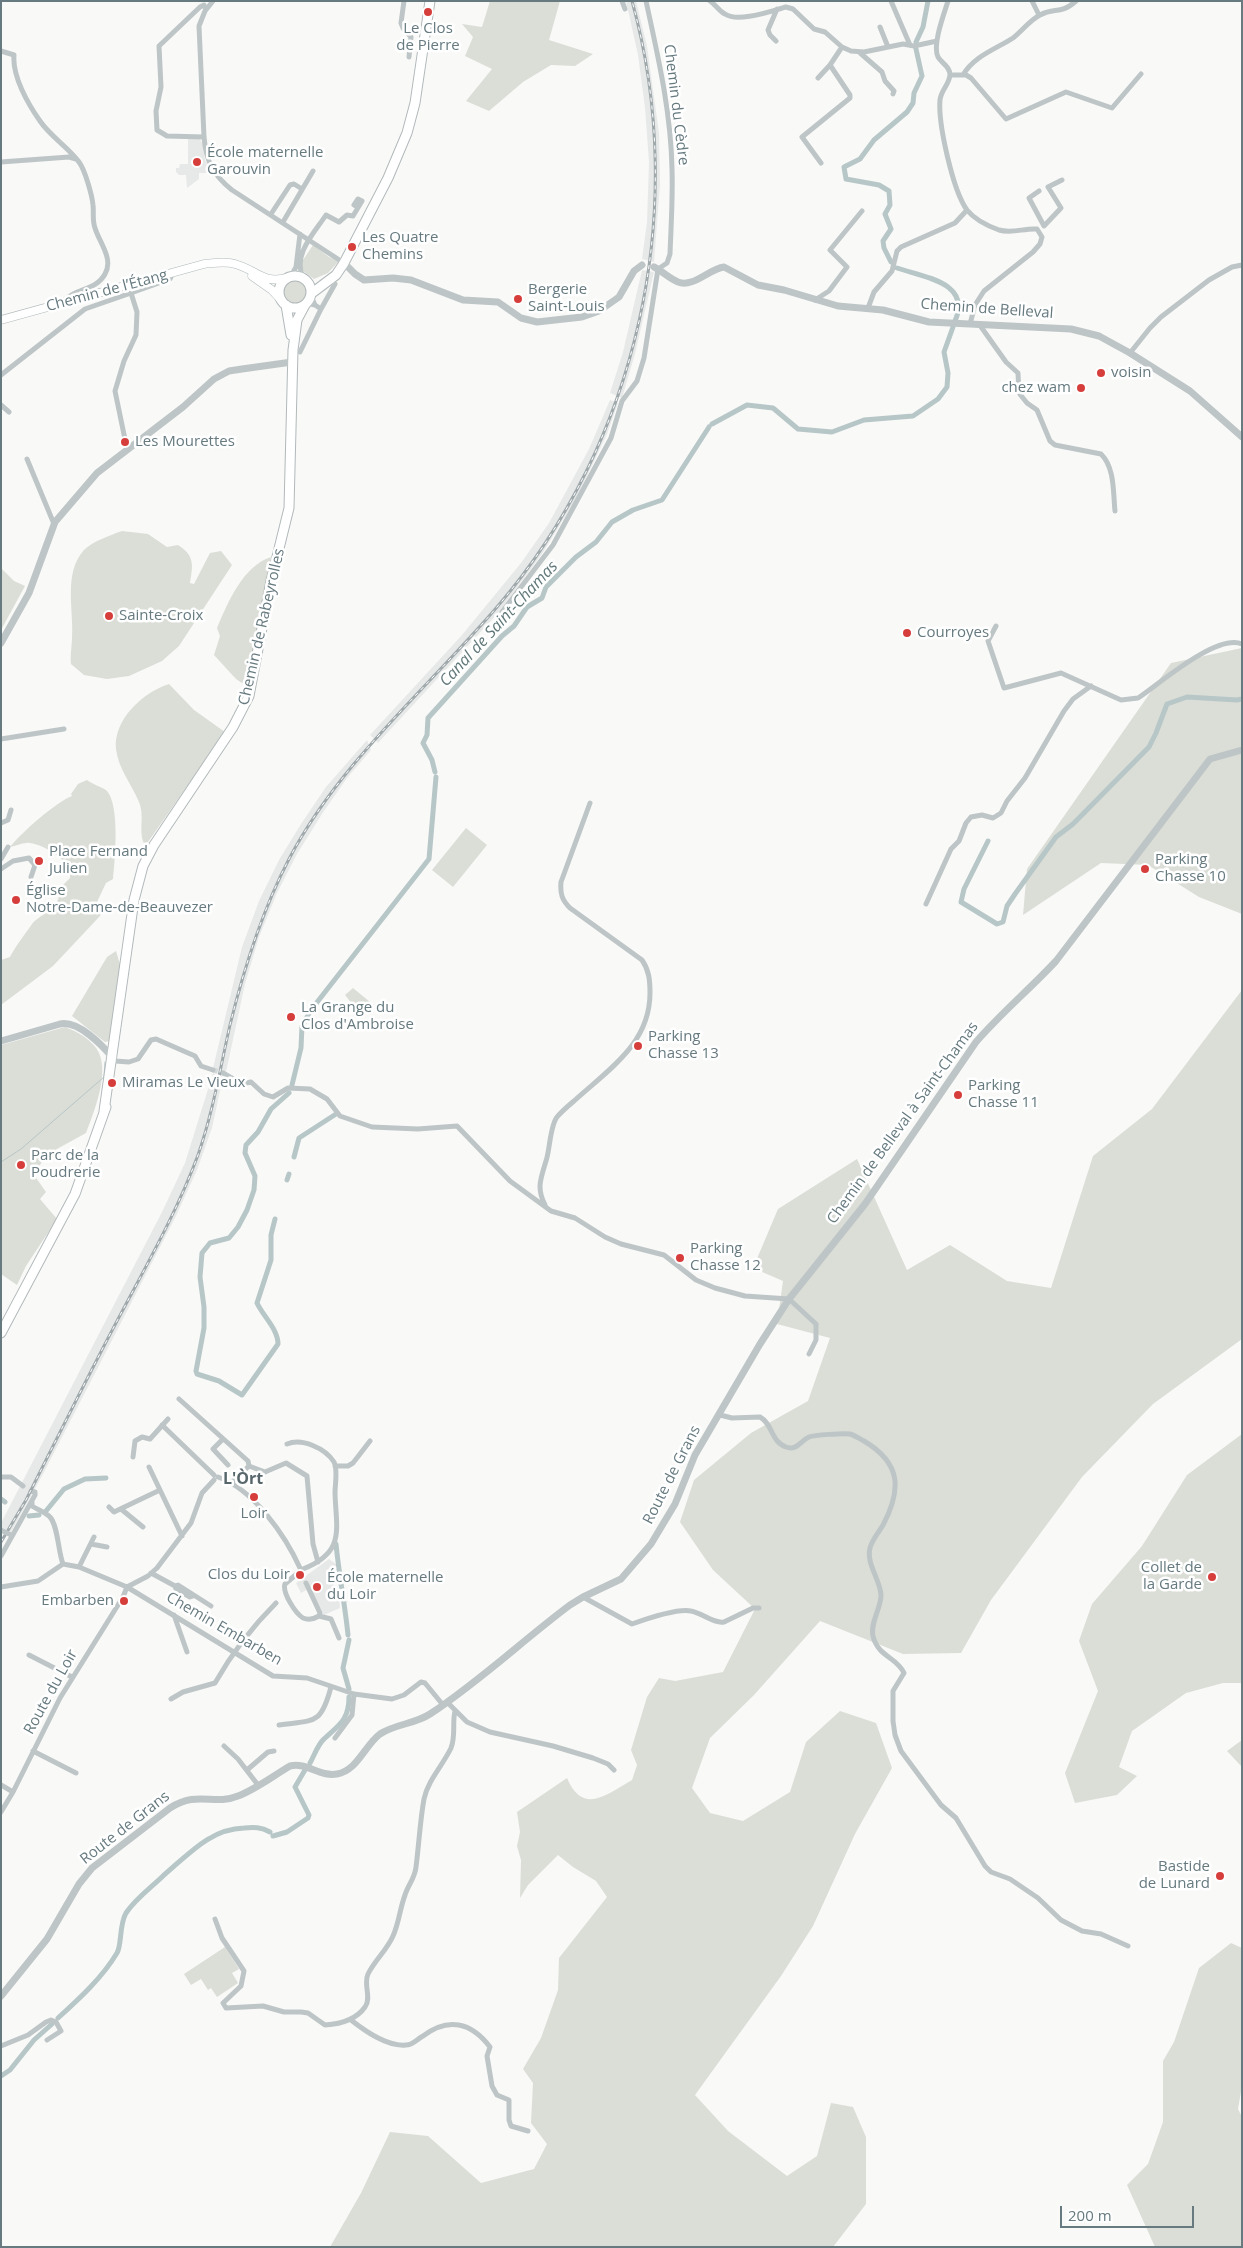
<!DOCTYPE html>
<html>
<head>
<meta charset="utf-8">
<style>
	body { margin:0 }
	#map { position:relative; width:1243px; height:2248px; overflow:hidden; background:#f9f9f8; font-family:"Open Sans",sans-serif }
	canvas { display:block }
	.frame { position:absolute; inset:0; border:2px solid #667a80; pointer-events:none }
	.scale { position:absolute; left:1060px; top:2206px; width:134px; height:22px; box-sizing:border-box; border:2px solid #667a80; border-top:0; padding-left:6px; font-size:15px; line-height:18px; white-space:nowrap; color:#667a80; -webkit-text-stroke:4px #fff; paint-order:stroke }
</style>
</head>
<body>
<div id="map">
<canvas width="1243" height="2248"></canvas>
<div class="frame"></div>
<div class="scale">200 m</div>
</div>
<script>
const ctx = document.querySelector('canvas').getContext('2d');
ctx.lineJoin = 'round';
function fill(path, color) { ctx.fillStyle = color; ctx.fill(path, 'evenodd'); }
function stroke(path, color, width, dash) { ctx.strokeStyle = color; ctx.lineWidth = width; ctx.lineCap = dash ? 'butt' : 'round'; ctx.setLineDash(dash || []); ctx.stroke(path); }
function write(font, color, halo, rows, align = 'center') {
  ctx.font = font + ' "Open Sans",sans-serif'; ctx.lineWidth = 5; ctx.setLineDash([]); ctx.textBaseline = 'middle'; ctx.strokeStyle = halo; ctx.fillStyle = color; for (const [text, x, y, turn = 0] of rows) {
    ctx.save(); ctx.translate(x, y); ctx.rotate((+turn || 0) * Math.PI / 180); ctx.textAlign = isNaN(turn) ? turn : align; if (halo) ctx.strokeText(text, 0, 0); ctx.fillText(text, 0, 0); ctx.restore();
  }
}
fill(new Path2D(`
	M626,1H636L647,46L659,133L660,185L654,262L642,259L647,222L649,162L645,108L638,55Z
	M199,138L203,144L205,160L211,173H199V179L187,188L186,175H179L176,172V168H179L180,164H188V139Z
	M642,270L654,272L635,354L622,398L610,393L623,352Z
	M610,400L618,403L607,434L577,497L542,554L498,613L378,743L370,735L462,635L521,563L549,523L589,449Z
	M367,740L371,750L347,778L322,814L297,854L277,893L259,937L245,984L226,1072L213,1068L242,947L259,901L279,860L301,824L326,787Z
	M213,1073L223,1077L212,1128L197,1170L176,1216L43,1474L11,1532L1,1527V1523L162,1212L185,1163Z
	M329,1559L336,1564L338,1576L332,1580L339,1596L340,1608L324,1615L310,1588L301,1593L296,1583Z`), '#e7e9e8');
fill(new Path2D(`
	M490,1H560L549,40L593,54L575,66L551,65L523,82L489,111L466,101L492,69L465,56L473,37L462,24L482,27Z
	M313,245L329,257L339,261L328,273L314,279L303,271L301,263Z
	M283 292a13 13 0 1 1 26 0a13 13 0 1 1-26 0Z
	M122,531L148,534L167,547L178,545C195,556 193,565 190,583L194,584L210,553L221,551L232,565L179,646L162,661L129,676L107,679L84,675L71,664C70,654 72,647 72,637C74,610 63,573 84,550C93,541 111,535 122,531Z
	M271,557L248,684L245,685L236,679L214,655L220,636L217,628C228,602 243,566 271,557Z
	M1,568L14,581L25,586L1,630Z
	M1242,648V914L1199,897L1148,865L1101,863L1023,915L1027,869L1171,663Z
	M169,684L194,710L225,732L148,842L144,844C138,831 145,816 139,802C132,785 118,768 116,749C113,720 143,692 169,684Z
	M87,780C92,784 104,788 107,791C120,806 115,860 113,879L106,883L97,902L102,909L100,916L53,966L1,1005V960L10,957C15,947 25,934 32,924C42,912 60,911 60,888L70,878C73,862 45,845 30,843C25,842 16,846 10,847C22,832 55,803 72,796L71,794L78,784Z
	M466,828L487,845L453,887L432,870Z
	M116,951L121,968L109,1041L105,1042L72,1016L107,957Z
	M353,988L370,1002L366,1008L357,1010L345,995Z
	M1242,990V1339L1153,1404L1082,1477L991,1600L961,1653L903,1654L820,1621L754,1695L710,1738L692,1788L710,1813L743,1821L790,1792L806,1742L840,1711L876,1723L892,1768L855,1834L813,1926L781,1976L695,2095L728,2131L787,2176L817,2156L831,2103L853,2107L866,2137V2204L833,2247H330L361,2193L390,2132L428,2136L481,2183L534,2169L547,2144L531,2123L533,2083L523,2069L541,2038L558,1990L559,1958L607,1897L596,1881L573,1867L558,1855L528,1885L520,1898L521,1860L517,1846L520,1832L517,1812L567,1778C583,1816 607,1794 632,1780L637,1765L631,1750L647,1697L659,1678L675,1681L723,1672L755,1609L713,1570L680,1522L694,1480L751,1433L808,1401L830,1338L777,1324L783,1281L753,1268L778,1209L857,1159L907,1270L950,1245L1007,1281L1051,1288L1093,1156L1152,1109Z
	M65,1027C78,1032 93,1040 99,1053C109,1075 94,1112 86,1133L46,1155L34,1175L46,1192L40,1199L57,1219L26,1266L17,1285L1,1274V1045Z
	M1242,1434V1683H1223L1186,1693L1132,1731L1119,1767L1137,1776L1117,1795L1075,1803L1065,1773L1098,1691L1079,1641L1092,1604L1142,1546L1187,1475Z
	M1242,1740V1767L1227,1751Z
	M1231,1943L1242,1948V2086L1238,2109L1242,2117V2247H1155L1127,2185L1148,2164L1163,2122V2061L1174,2042L1199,1968Z
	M225,1947L239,1969L232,1973L238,1983L217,1997L211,1988L208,1990L201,1979L191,1985L184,1974Z`), '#dbded7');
stroke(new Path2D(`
	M1,1162L21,1149L104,1077L105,1062`), '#b7c6c7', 1);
stroke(new Path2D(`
	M916,42L923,27L928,1
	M891,262L884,248L883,241L891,229L885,214L890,205L889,191L879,185L846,179L844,167L860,159L874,140L907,112L913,103L914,93L922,76L916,49
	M897,268C923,277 972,282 955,321
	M712,424L747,405L773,408L798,429L832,432L864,420L913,416L938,399L947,387L948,373L944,352L953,327
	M435,772L432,760L423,743L427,735L428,718L502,636L514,626L527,607L542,598L546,587L576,557L596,542L612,522L633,510L662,500L709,427
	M988,841L964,889L961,902L997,924L1003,922L1007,906L1015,894L1056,837L1073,824L1149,747L1156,733L1167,704L1187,697L1237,700L1242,699
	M292,1085L301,1048L302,1026L311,1010L429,859L436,777
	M294,1157L299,1138L336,1114
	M287,1180L289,1174
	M275,1219L271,1235V1260L257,1303C263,1316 278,1329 278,1344L242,1395L219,1381L197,1374L196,1371L204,1328V1307L200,1277L202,1253L210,1243L229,1238L238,1227L247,1210L254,1190L255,1176L245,1153L246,1145L258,1132L271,1109L289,1093
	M1,1499L5,1502
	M46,1511L64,1489L85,1479L106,1478
	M29,1516L39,1515
	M336,1544C339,1575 345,1605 348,1635
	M349,1640L343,1668L349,1689
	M310,1763C314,1756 318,1744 324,1739C339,1725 349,1720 349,1697
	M273,1836L287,1832L308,1818L309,1815L295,1787L305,1770
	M58,2018C79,1999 102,1978 117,1953C122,1945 119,1925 126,1913C136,1898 152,1887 164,1875C189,1854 210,1829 244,1828C254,1827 261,1827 270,1832
	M1,2076L10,2070L34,2040L52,2024`), '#b7c6c7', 5);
stroke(new Path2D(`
	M213,1070L223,1073`), '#d4d9da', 5, [5, 2.5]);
const secondary = new Path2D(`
	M252,276L272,290L282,301
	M1,320L204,264C215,263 225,261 235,264C257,270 262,284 287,278`);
const primary = new Path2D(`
	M279 292a16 16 0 1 1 32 0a16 16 0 1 1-32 0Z
	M312,293L336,275L344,263L388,178L407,133L415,103L430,1
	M286,305L291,335
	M104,1111L134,900L143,866L154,845L233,727L249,696L271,581L289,508L293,350L297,320L305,305
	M1,1333L75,1194L106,1107`);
stroke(secondary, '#b1b9bb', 9);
stroke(primary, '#b2b9bb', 11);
stroke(new Path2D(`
	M213,1L205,11L199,26L204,137C206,161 213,175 232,190L344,263
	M404,1L401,23L403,28L411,37L409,57
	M622,1L625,9
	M710,1C716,5 719,11 725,14C738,23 771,11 786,7L793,9L814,29L825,32L842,47L851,51L864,52L903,44L914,46L937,41
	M891,1L910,45
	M948,1C944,14 932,45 938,57C942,64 950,66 950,75C949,85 941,90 940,100C938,124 953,191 967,210C975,220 988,226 999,230C1012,234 1024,228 1037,229L1042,237L1040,244L1033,252L984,291L975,305L970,324
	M1032,1L1039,15
	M880,27L888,47
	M776,41L770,35L768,30L777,9
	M1,51L14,55C12,76 28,104 40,121C50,136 68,147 79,162C85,170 92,195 93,205C94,213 92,220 95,228C99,242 114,259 105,274C96,291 74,288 62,303
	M859,52L882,72L885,81L894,91L893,94
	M950,75H966L971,78L1006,119L1066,92L1112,108L1141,74
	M963,75C974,56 996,49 1013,38C1022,31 1030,20 1040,15C1055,7 1060,15 1076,1
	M818,78L830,65
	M204,137L167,136L157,130L156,111L161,87L159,46L200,7L204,5L206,9
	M1,162L69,157L76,159
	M821,163L802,137L850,98V95L830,65L842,47
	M1039,191L1029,198L1044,226L1061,208L1048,187L1062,180
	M271,214L290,185L294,184L302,189
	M283,222L313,171
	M291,276L296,267L300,234
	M303,277C292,255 315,232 326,215L339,222L347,215L353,216L362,201L358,199L354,205L358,207
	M815,300L829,291L847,267L830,250L862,211
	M307,303L315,305L311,296
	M315,305L321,309L335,284
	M868,308L874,292L892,271L897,251L901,247L955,223L967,210
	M979,324L1006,362L1018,373L1019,393L1027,403L1037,410L1050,441L1055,445L1101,454C1115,468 1113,492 1115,511
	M300,352L321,309
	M1130,353L1150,328L1161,317L1209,280L1232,267L1242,265
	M1,375L85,309L131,293
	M1,405L9,412
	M127,449L115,391L124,361L136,335L137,312L131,293L170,279L173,273
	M27,459L54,524
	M502,612L553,545L611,438L622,401L637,381L644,358L658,269L667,263L670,254C671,226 673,197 672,169C671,112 658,56 646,1
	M996,626L988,641L1004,688L1061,673L1121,700L1138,698C1159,684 1217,633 1242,644
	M1,739L64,729
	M1,823L8,820L11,810
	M1,859L8,847
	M1,869L13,861L29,858L35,865L31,877
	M926,904L951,849L959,841L966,823L971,817L982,815L993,818L1001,813L1007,801L1025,778L1064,711L1073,699L1091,686
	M114,1055L115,1061L129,1062L138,1059L151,1040L156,1039L195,1056L201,1066L213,1070
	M223,1073L242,1084L251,1082L264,1094L273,1097L288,1088L310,1089L327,1099L340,1116L372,1127L418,1129L457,1126L510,1181L551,1211L575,1218L605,1237L621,1244L664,1255L696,1280L715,1288L745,1296L789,1299L816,1324V1340L809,1354
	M545,1205C536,1188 541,1178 546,1161C550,1149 550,1126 557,1117C562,1111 568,1106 574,1101C608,1070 650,1044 650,993C650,980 649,970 642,960L570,908C562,900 560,894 561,882L590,803
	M179,1399L248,1461L249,1466L231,1483
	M720,1415L732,1418L760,1417C773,1424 771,1442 786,1447C797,1451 800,1441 809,1437C814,1435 844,1433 850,1434C854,1435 860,1439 864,1441C901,1463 902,1489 883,1525C879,1532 872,1540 870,1548C866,1564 880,1579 881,1595C881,1609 870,1622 873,1636C878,1657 897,1657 904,1673L893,1691V1721L895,1735L901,1751L941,1805L956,1818L985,1866L991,1872L1010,1879L1038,1898L1061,1920L1082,1931L1101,1934L1128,1946
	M162,1425L214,1475
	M223,1439L213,1449L228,1465
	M287,1444C302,1438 325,1448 334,1462C338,1470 335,1484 335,1493C336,1529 346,1552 303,1569
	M133,1457L135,1441L142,1437L150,1439L168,1419
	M249,1466L265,1472L286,1463L307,1476L313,1544L318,1562
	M335,1466H348L353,1463L370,1441
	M149,1467L182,1536
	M1,1477H11L23,1486
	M218,1477C253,1489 285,1535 300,1568
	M32,1502V1506C38,1510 45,1512 50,1517C58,1526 58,1551 63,1564
	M109,1507L114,1512L160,1490
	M121,1509L143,1527
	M91,1544L107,1547
	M1,1556L35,1495V1492L31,1491
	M63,1564L79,1567L127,1587L273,1676L307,1678L354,1694L392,1699L404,1695L421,1682L425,1683L443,1705
	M79,1567L94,1537
	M299,1572L285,1584C282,1592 295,1613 303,1618C308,1620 314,1619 319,1616
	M151,1573L175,1586L178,1585L211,1606
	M306,1583L320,1613L319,1616L331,1619L339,1638
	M175,1586L176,1589L190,1597L193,1596
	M1,1587L38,1581L63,1564
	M127,1587L148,1576L157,1568L191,1523L202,1493L214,1480
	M583,1597L632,1624C646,1619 677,1608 691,1611C702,1613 714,1624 724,1622L753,1608H759
	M174,1615L187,1652
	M29,1655L72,1677
	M171,1699L183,1692L215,1683C232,1653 251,1628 276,1603
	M447,1702L467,1722L490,1732L553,1746L593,1758L608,1764L614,1770
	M279,1725C315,1720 321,1725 331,1687
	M335,1738L352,1715L354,1694
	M224,1746L238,1759L258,1785
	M33,1751L76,1773
	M247,1770L268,1752L274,1751
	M1,1785L13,1792
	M1,1812L13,1792L60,1698L123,1597L127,1587
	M215,1919L222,1938L244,1971L241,1986L223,2003L226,2008L263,2006L284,2012H301L308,2013L325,2025C340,2024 356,2020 365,2007C372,1998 363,1984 368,1974C375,1960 387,1950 393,1936C399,1923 400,1908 405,1895C408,1885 415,1878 416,1867C419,1844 420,1821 424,1799C428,1780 443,1765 451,1748C456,1736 452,1723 455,1711
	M351,2020C365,2031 387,2047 406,2045C413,2045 417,2039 423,2036C448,2017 471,2022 490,2047L487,2056L492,2086L497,2095L509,2100V2120L511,2126L528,2131
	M1,2046L28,2035L46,2022L51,2020L56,2022L61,2031L47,2040`), '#bec5c6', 5);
stroke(new Path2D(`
	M344,263L355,274L364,280L393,278L411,280L463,300L498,302L521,318L537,322L582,317L599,311L619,297L634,271L642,265
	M654,267C662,271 670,279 678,282C693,288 709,269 724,267L758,285L784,290L838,306L883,310L929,322L1071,329L1099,336L1130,353L1190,391L1242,437
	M1,643L29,593L55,522L97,473L183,407L214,379L229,371L242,369L292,362
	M1,1041L60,1024C78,1020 102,1045 113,1058
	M1,1996L47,1939L79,1884L92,1868L170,1808C198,1790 213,1806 238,1796C256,1789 273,1776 290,1766C307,1762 319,1777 337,1774C357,1771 365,1745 380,1734C395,1724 415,1724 430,1714C479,1682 523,1640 570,1605L583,1597L621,1579L651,1544L675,1504L695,1455L760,1344L789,1299L865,1204L976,1042C1001,1013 1030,989 1056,961L1210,759L1242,750`), '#bec5c6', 7);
stroke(secondary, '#fff', 8);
stroke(primary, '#fff', 9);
const rail = new Path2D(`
	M1,1542L26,1500C56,1440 86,1380 117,1321C146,1266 177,1212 198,1155C213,1112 220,1069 230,1025C244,968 262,911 289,859C340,762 426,690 497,607C638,443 690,210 632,1`);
stroke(rail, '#9fa8ab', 3);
stroke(rail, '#fff', 1, [4]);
stroke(new Path2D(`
	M1,1530L11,1535`), '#bec5c6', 5);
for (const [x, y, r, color] of [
	[428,12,5,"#d63e3b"],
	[197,162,5,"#d63e3b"],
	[352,247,5,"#d63e3b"],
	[518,299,5,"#d63e3b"],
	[1101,373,5,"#d63e3b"],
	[1081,388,5,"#d63e3b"],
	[125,442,5,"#d63e3b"],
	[109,616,5,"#d63e3b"],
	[907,633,5,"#d63e3b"],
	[39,861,5,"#d63e3b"],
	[1145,869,5,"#d63e3b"],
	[16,900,5,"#d63e3b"],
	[291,1017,5,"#d63e3b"],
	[638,1046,5,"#d63e3b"],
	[112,1083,5,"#d63e3b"],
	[958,1095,5,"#d63e3b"],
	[21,1165,5,"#d63e3b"],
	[680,1258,5,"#d63e3b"],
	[254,1497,5,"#d63e3b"],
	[300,1575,5,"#d63e3b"],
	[1212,1577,5,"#d63e3b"],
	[317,1587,5,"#d63e3b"],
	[124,1601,5,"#d63e3b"],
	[1220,1876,5,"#d63e3b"]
]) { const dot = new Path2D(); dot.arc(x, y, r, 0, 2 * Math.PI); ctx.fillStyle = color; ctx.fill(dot); stroke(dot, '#fff', 2); }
write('15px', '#667a80', '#fff', [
	["Le Clos",428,29,"center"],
	["de Pierre",428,46,"center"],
	["École maternelle",207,153],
	["Garouvin",207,170],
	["Les Quatre",362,238],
	["Chemins",362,255],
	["Bergerie",528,290],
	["Saint-Louis",528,307],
	["voisin",1111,373],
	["chez wam",1071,388,"right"],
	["Les Mourettes",135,442],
	["Sainte-Croix",119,616],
	["Courroyes",917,633],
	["Place Fernand",49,852],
	["Julien",49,869],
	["Parking",1155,860],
	["Chasse 10",1155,877],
	["Église",26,891],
	["Notre-Dame-de-Beauvezer",26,908],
	["La Grange du",301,1008],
	["Clos d'Ambroise",301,1025],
	["Parking",648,1037],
	["Chasse 13",648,1054],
	["Miramas Le Vieux",122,1083],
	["Parking",968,1086],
	["Chasse 11",968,1103],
	["Parc de la",31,1156],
	["Poudrerie",31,1173],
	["Parking",690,1249],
	["Chasse 12",690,1266],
	["Loir",254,1514,"center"],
	["Collet de",1202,1568,"right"],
	["la Garde",1202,1585,"right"],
	["Clos du Loir",290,1575,"right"],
	["École maternelle",327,1578],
	["du Loir",327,1595],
	["Embarben",114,1601,"right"],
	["Bastide",1210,1867,"right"],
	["de Lunard",1210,1884,"right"]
], 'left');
write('15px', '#667a80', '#fff', [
	["Chemin du Cèdre",676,105,83],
	["Chemin de l’Étang",107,291,-15],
	["Chemin de Belleval",987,309,4],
	["Chemin de Rabeyrolles",262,627,-77],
	["Chemin de Belleval à Saint-Chamas",903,1123,-54],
	["Route de Grans",672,1475,-63],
	["Chemin Embarben",224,1629,30],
	["Route du Loir",51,1692,-61],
	["Route de Grans",125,1828,-38]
]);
write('italic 16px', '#61787a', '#fff', [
	["Canal de Saint-Chamas",499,624,-47]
]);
write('bold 16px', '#58676c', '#fff', [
	["L'Òrt",243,1479]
]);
</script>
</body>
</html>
